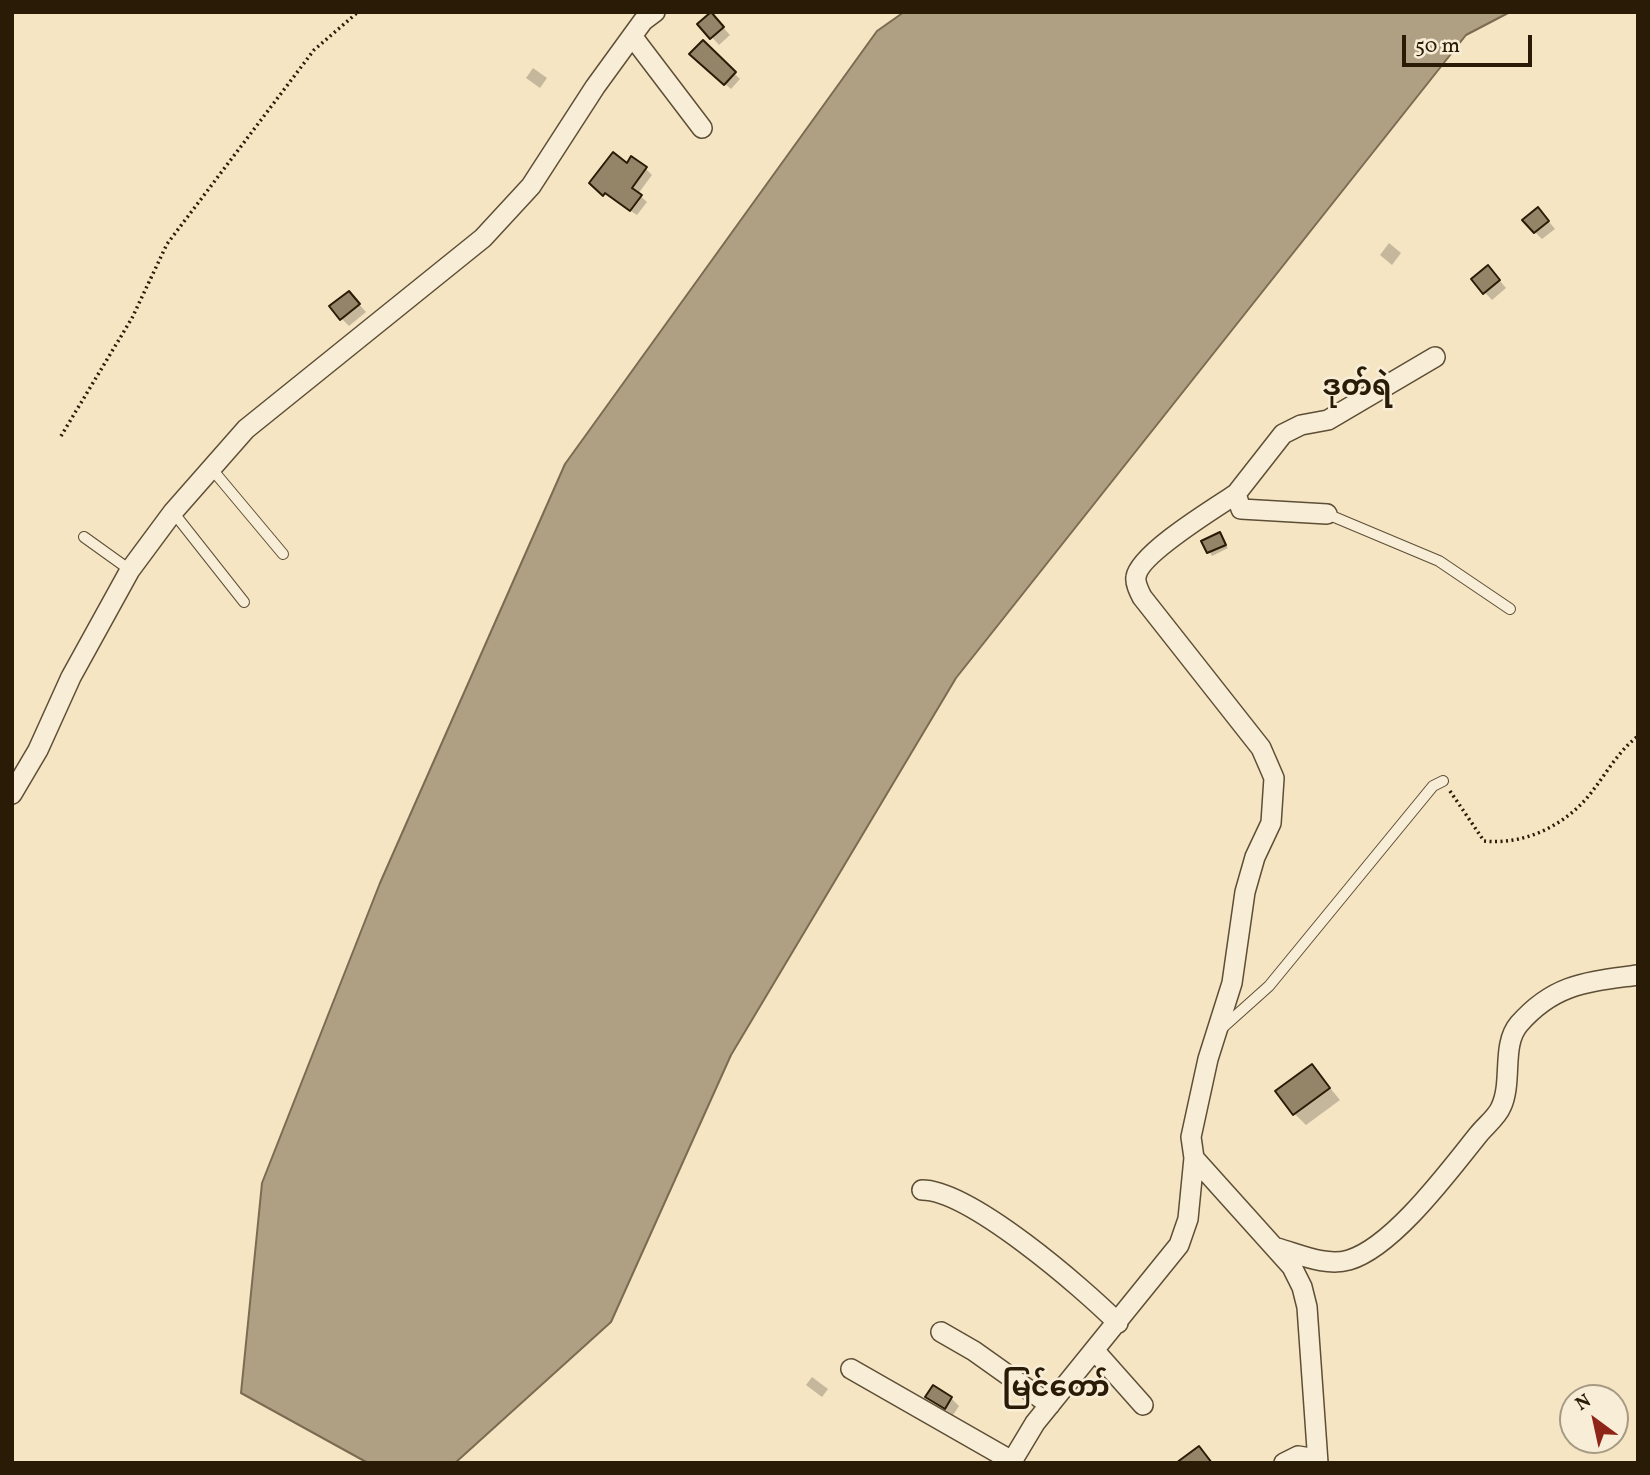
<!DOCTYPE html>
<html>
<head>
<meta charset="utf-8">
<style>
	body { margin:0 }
	#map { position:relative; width:1650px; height:1475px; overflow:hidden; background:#f5e5c3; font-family:Vollkorn,serif }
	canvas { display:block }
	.frame { position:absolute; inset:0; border:14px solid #2a1b06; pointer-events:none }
	.north { position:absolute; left:1559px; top:1384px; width:70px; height:70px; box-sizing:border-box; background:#f8eed8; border:2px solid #a69a84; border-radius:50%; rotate:327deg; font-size:19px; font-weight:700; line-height:28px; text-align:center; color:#2a1b06 }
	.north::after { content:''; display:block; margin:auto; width:24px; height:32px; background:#8f2418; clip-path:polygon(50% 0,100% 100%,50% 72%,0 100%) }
	.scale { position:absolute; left:1402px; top:35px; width:130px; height:32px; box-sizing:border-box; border:4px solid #2a1b06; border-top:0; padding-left:9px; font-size:21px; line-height:24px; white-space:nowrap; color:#2a1b06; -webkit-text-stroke:5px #f8eed8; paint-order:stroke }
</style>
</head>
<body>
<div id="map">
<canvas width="1650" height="1475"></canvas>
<div class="frame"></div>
<div class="north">N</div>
<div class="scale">50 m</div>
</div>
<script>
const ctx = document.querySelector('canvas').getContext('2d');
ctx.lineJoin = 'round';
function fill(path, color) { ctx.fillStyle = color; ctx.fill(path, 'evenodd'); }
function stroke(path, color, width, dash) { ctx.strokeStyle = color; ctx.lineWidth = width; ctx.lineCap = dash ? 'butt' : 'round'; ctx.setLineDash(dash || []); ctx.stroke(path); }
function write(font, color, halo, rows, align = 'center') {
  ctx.font = font + ' Vollkorn,"Noto Sans Myanmar",serif'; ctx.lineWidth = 5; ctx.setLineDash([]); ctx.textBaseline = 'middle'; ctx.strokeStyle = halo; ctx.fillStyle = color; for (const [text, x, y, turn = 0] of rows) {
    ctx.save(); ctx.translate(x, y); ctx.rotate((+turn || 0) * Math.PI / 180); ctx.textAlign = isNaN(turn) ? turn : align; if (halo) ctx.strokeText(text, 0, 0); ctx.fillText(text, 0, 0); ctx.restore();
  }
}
const water = new Path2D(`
	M904,12H1510L1466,35L956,678L731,1055L611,1322L455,1463H368L241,1393L262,1183L380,883L565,464L877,31Z`);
fill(water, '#b0a083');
stroke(water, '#7a6b51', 2);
fill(new Path2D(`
	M718,22L730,35L719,45L700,24Z
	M703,43L740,79L731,89L697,59Z
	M533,68L547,78L540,88L526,78Z
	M627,165L646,169L652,175L638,194L647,202L637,215L597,189Z
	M1545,217L1555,229L1542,239L1535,232Z
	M1389,243L1401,253L1392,265L1380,255Z
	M1495,275L1506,288L1492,300L1473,280Z
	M356,301L366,312L349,326L341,318Z
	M1219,535L1228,548L1212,556L1204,542Z
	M1312,1066L1340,1100L1306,1125L1295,1114Z
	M812,1377L828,1389L822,1397L806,1385Z
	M927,1397L951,1398L959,1406L953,1415Z`), '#0003');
const building = new Path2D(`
	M711,12L724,27L710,39L697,24Z
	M703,40L736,72L724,85L689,54Z
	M613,152L627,163L631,156L647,167L632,188L642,195L630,211L605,193L603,196L589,183Z
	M1538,207L1549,221L1534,233L1522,220Z
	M1488,265L1500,280L1483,294L1471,279Z
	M349,291L360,304L340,320L329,306Z
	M1220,532L1226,545L1207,553L1201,541Z
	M1312,1064L1330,1088L1293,1115L1275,1091Z
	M933,1385L952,1397L945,1409L925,1397Z
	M1199,1446L1212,1463H1176Z`);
fill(building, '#948468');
stroke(building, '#2a1b06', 2);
const service = new Path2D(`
	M211,468L283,554
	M173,512L244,602
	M1327,514L1439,561L1510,609
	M84,537L130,570
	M1221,1029L1269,986L1433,786L1443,781`);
const minor = new Path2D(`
	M632,36L702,128
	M1236,494L1283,434L1301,425L1328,420L1435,357
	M12,794L38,750L71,677L130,570L173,512L246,429L483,238L531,186L595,87L643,21L655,12
	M1194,1158L1292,1267L1302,1287L1307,1307L1318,1463
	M922,1190C970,1190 1083,1288 1118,1323
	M1277,1248C1299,1254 1326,1267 1349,1260C1393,1247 1449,1171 1478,1135C1485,1126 1497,1117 1501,1107C1513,1082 1501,1045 1519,1024C1555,983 1588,982 1638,975
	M941,1332L974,1351L1050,1405
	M1095,1351L1143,1405
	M851,1369L1012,1461
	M1011,1463L1035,1423L1179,1245L1188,1219L1194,1158L1191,1137L1208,1059L1232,983L1245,892L1255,857L1271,823L1274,778L1261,748L1142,597C1139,591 1135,583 1136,577C1139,554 1215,508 1236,494L1241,509L1327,514
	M1284,1463L1298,1456L1317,1459`);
stroke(service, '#5d4e35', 12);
stroke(minor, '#5d4e35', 22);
stroke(new Path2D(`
	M61,436L132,318L167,244L314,50L358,12
	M1450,791L1484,841C1522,845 1560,828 1586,799C1604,778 1616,753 1638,736`), '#2a1b06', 3.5, [2, 3.5]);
stroke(service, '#f8eed8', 10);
stroke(minor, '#f8eed8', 19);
write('bold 28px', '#2a1b06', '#f8eed8', [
	["ဒုတ်ရဲ",1357,390],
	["မြင်တော်",1056,1391]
]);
</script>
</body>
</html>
